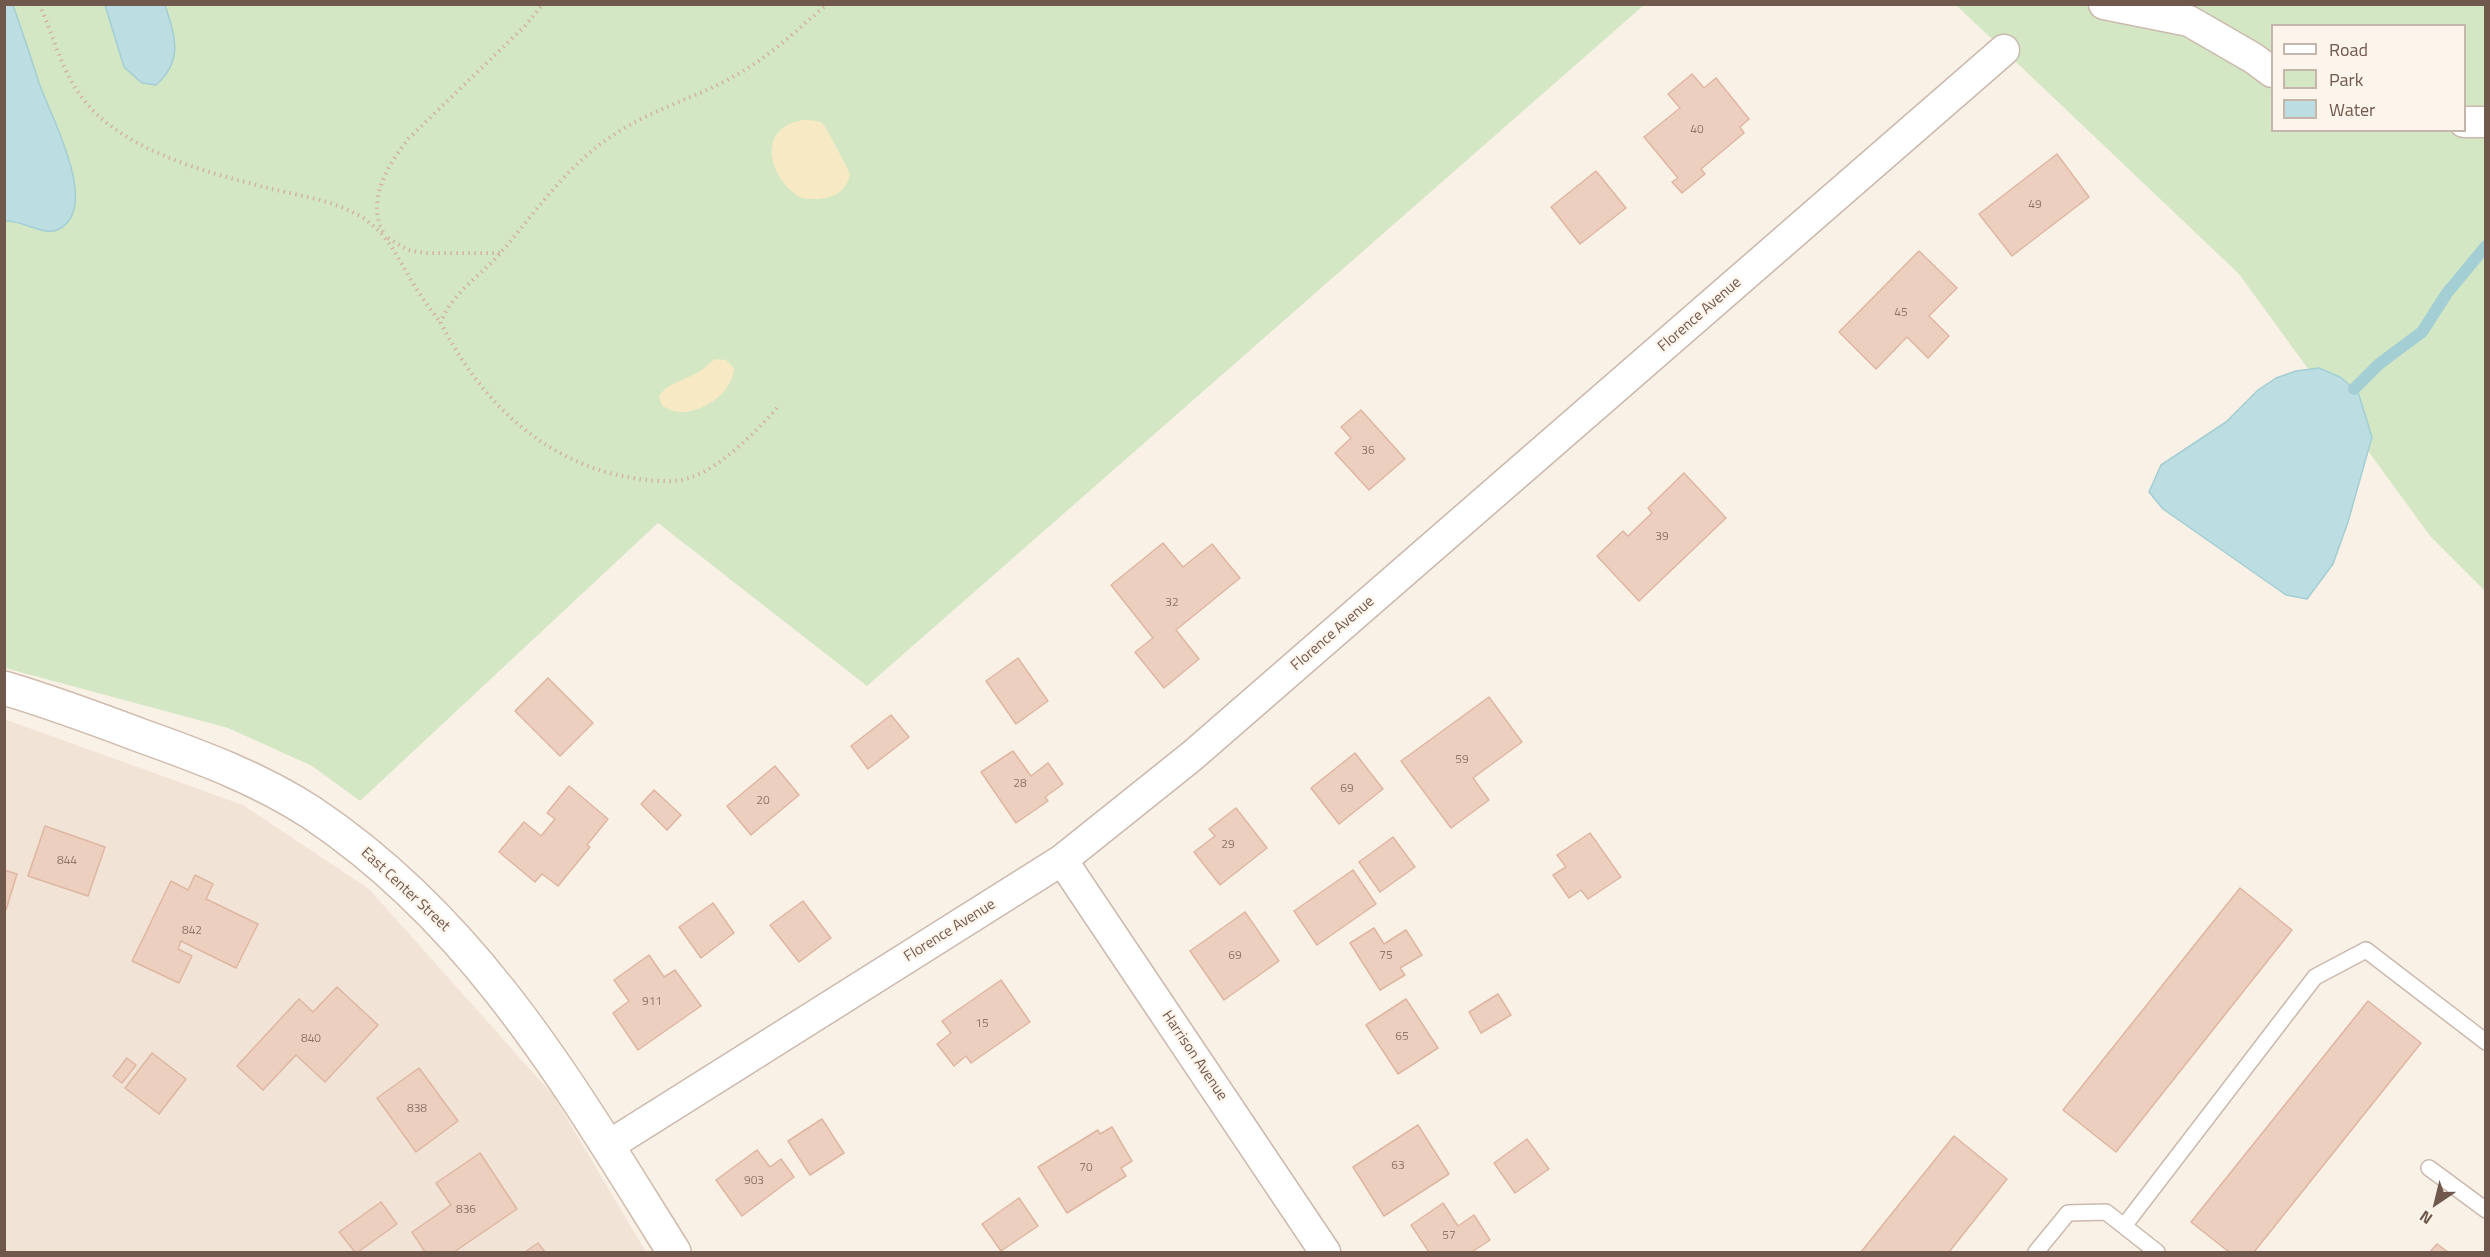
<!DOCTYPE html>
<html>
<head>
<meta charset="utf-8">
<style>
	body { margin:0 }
	#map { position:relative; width:2490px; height:1257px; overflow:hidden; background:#faf1e6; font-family:"Titillium Web",sans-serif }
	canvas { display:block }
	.frame { position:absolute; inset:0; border:6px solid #71584d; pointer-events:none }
	.legend { position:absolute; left:2271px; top:24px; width:195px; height:108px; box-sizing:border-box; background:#fdf5eb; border:2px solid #c5b6ac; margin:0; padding:8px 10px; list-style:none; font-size:18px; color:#71584d }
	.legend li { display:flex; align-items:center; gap:12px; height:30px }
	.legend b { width:30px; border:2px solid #c5b6ac }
	.north { position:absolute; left:2406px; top:1173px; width:60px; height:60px; -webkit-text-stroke:4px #fdf5eb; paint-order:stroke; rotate:215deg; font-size:16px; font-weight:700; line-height:24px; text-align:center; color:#71584d }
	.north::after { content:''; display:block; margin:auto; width:21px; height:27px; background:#71584d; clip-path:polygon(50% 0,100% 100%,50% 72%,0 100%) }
</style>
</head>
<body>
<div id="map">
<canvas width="2490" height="1257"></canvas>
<div class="frame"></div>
<ul class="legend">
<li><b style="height:8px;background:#fff"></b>Road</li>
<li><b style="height:16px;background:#d4e7c5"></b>Park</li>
<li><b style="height:16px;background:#bcdee2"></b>Water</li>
</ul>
<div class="north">N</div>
</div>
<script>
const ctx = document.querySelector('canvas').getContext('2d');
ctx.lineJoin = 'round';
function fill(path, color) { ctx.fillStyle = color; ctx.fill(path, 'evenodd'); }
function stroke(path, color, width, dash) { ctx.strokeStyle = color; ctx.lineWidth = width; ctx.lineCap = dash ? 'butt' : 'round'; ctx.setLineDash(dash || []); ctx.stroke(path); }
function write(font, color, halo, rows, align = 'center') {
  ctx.font = font + ' "Titillium Web",sans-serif'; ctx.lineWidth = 4.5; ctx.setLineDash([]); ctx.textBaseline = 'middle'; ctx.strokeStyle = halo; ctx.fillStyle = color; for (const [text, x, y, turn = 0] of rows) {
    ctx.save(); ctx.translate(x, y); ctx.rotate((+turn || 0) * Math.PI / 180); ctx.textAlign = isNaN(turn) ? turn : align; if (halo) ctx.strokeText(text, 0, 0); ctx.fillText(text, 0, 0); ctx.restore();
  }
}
fill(new Path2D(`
	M4,719L243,805L369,889L553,1095L646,1252H5Z`), '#f1e3d5');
fill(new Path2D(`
	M4,5H1644L867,686L658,523L360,801L312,766L228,728L5,668Z
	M1956,5H2485V591L2430,536L2239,274ZM2272,26H2464V130H2272Z`), '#d4e7c5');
fill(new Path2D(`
	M803,120C809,120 816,120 822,123C825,125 847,167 850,174C846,198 822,201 801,198C770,180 754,128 803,120Z
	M715,359L726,360L734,368C733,398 686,425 662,405L659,397C665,384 683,381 695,374C703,371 708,364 715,359Z`), '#f7e9c3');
const water = new Path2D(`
	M4,5H13C22,31 31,57 39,83C50,115 103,210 57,230C43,236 23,220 5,221Z
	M105,5H165C175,36 184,60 156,85L142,83L124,67Z
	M2319,368L2340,377L2358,392L2372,437L2348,522L2333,564L2307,599L2286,595L2163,509L2149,492L2161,465L2226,422L2258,390L2276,378L2296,371Z`);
fill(water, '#bcdee2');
stroke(water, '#a3ced3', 1.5);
stroke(new Path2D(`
	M2354,389L2379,364L2422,332L2447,293L2486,246`), '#a3ced3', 12);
const building = new Path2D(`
	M1692,74L1704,88L1716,78L1749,119L1740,127L1744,133L1701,169L1705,174L1682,193L1672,182L1678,178L1644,137L1680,108L1668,94Z
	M2057,154L2089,197L2012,256L1979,214Z
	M1596,171L1626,208L1580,244L1551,207Z
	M1919,251L1957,288L1929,316L1949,336L1928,358L1907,337L1876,369L1839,332Z
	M1361,410L1405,459L1369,490L1335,453L1351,438L1341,427Z
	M1684,473L1726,518L1639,601L1597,556L1623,531L1628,536L1652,513L1648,508Z
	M1163,543L1183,567L1212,544L1240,578L1176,630L1199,659L1164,688L1135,652L1153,638L1111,585Z
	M1018,658L1048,701L1016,724L986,681Z
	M548,678L593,723L560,756L515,711Z
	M1489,697L1522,742L1473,778L1489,800L1451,828L1401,761Z
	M891,715L909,737L868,769L851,746Z
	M1013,751L1031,776L1048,763L1063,784L1045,797L1048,801L1016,823L981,772Z
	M1355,753L1383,789L1339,824L1311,788Z
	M775,766L799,795L751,835L727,806Z
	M569,786L608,819L587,845L590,847L558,886L542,874L535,882L499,852L524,822L541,836L555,819L547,813Z
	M654,790L681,815L667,830L641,804Z
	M1236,808L1267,848L1220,885L1194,852L1215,836L1209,829Z
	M45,826L105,847L88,896L28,876Z
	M1590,833L1621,877L1588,899L1581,890L1569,898L1553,875L1566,867L1557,855Z
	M1393,837L1415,867L1380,892L1359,862Z
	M4,870L17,874L6,910H4Z
	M1353,870L1376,904L1317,945L1294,911Z
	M195,875L213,884L206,899L258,924L236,968L181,941L178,949L192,956L179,983L132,961L171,881L188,890Z
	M2240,888L2292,930L2116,1152L2063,1110Z
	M803,901L831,938L799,962L770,925Z
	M713,903L734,933L701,958L679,927Z
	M1245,912L1279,961L1224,1000L1190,951Z
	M1374,928L1384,944L1406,930L1422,955L1400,968L1405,975L1380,990L1350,943Z
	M649,955L664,977L675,970L701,1006L638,1050L613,1013L629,1001L614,980Z
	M1001,980L1030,1022L971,1063L966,1056L954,1066L937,1044L951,1033L942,1021Z
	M337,987L378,1025L325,1082L296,1055L263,1090L237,1066L299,999L313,1012Z
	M1498,994L1511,1015L1481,1033L1469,1012Z
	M1406,999L1438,1048L1398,1074L1366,1025Z
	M2368,1001L2421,1043L2254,1252H2229L2191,1222Z
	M152,1053L186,1079L159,1114L125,1088Z
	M127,1058L136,1065L122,1083L113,1076Z
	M419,1068L458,1121L416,1152L377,1098Z
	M822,1119L844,1153L810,1175L788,1141Z
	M1418,1125L1449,1174L1384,1216L1353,1167Z
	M1112,1127L1132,1161L1121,1168L1126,1176L1067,1213L1038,1167L1098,1130L1100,1134Z
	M1954,1136L2007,1179L1949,1252H1861Z
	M1527,1139L1549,1169L1515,1193L1494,1163Z
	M757,1150L770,1167L781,1159L794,1177L742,1216L716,1180Z
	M480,1153L517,1209L454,1252H425L412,1232L451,1205L436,1183Z
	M1019,1198L1038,1226L1001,1251L982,1224Z
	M381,1202L397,1224L358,1252H355L339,1232Z
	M1443,1203L1458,1226L1474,1215L1490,1240L1472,1252H1429L1411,1225Z
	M538,1243L545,1252H525Z
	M2437,1244L2448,1252H2430Z`);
fill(building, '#edcfc0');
stroke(building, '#deb6a1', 1.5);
const service = new Path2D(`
	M2429,1168L2486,1210
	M2124,1226L2315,977L2366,950L2486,1042
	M2036,1252L2068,1213L2106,1212L2157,1252`);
const minor = new Path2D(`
	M2104,4L2189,21L2253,58L2272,72
	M2464,122H2486
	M1062,860L1325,1252
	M608,1146L1062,860L1192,756L2004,50`);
const secondary = new Path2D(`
	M4,688C51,702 97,719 142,736C201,757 260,779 312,813C478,924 571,1088 674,1252`);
stroke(service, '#cbb9ad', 18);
stroke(minor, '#cbb9ad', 33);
stroke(secondary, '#cfbbad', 36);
stroke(new Path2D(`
	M39,4C52,31 58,59 73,84C109,148 202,171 268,188C300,196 335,200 363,218C390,236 398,259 414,285C422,298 431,310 440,322
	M383,232C366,198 389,164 409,138L525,26L543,4
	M388,238L408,250L425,253H500
	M777,408C757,431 721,467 692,477C674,484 652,481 633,478C545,464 480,401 441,323C448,298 478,277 496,258C534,215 566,165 615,134C651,110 692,99 729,79C766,60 796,31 827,4`), '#d2b3a3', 4, [1.5, 4.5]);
stroke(service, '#fff', 15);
stroke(minor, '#fff', 30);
stroke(secondary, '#fff', 33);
write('12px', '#90766a', null, [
	["40",1697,130],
	["49",2035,205],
	["45",1901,313],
	["36",1368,451],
	["39",1662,537],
	["32",1172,603],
	["59",1462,760],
	["28",1020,784],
	["69",1347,789],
	["20",763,801],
	["29",1228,845],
	["844",67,861],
	["842",192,931],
	["69",1235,956],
	["75",1386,956],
	["911",652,1002],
	["15",982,1024],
	["65",1402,1037],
	["840",311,1039],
	["838",417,1109],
	["63",1398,1166],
	["70",1086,1168],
	["903",754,1181],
	["836",466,1210],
	["57",1449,1236]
]);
write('15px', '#71584d', '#fdf5eb', [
	["Florence Avenue",1700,315,-41],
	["Florence Avenue",1333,634,-41],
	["East Center Street",405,890,43],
	["Florence Avenue",950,931,-32],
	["Harrison Avenue",1194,1056,56]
]);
</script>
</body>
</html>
